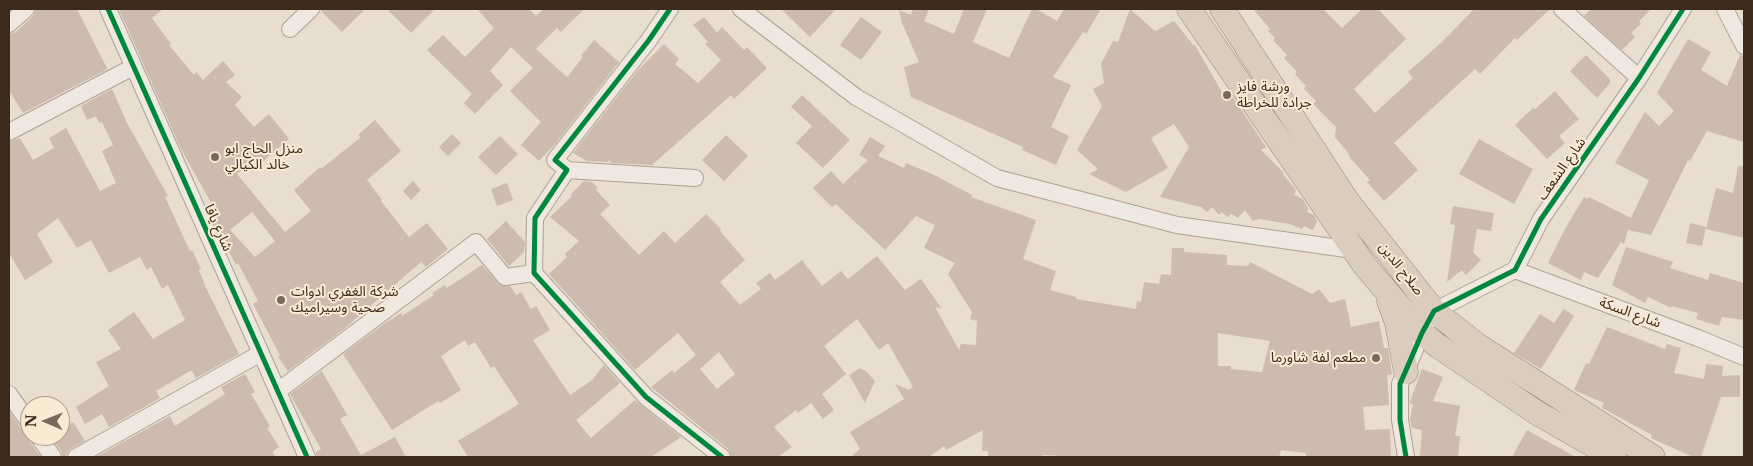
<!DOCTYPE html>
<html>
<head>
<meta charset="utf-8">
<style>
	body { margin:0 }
	#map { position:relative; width:1753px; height:466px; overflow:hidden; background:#e8ddce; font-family:"Libre Baskerville",serif }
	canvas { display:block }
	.frame { position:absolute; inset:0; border:10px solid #3c2a1d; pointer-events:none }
	.north { position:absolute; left:20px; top:396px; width:50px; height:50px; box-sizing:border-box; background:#f8ead3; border:1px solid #ad9d8a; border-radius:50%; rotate:271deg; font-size:14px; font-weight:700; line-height:20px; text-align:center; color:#3c2a1d }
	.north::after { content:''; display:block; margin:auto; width:18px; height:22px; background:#78695b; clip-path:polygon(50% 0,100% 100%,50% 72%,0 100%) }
</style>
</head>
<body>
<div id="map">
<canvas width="1753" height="466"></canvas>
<div class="frame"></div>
<div class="north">N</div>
</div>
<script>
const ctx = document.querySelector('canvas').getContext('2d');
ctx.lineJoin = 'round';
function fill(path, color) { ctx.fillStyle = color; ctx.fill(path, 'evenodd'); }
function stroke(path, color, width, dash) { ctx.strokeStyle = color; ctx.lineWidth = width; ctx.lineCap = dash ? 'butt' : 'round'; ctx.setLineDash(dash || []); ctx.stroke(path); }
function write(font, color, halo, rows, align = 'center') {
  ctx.font = font + ' "Libre Baskerville","Noto Sans Arabic",serif'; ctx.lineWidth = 4; ctx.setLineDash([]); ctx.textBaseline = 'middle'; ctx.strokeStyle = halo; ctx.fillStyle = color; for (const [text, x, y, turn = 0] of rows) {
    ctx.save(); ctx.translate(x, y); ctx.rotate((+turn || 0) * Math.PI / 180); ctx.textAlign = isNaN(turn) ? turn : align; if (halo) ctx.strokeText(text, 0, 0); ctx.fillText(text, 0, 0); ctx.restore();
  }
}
fill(new Path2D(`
	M36,9H77L107,68L106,70L23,113L9,90V34L16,32L33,16Z
	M119,9H163L152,18L171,44L169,45L194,75L196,72L203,80L223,61L235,75L226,82L242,97L235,105L254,127L269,114L289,139L261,163L256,158L237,174L285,232L311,211L294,190L320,167L321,169L361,137L358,135L375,120L401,151L367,180L382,200L381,201L409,237L427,223L448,249L426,267L421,262L344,329L288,371L278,357L280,355L253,304L258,301L238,263L236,265L215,226L208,210L214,208L181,149ZM252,212L275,241L255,257L230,230Z
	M321,9H365L342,32L321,11Z
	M387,9H435L411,33Z
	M477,9H529L536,16L544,9H584L561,32L557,28L536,49L567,77L583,57L581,56L594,40L619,62L556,143L539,161L521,145L541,122L510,91L533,68L511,47L490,71L503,85L475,114L464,103L472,94L427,50L443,35L465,57L494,28Z
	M781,9H836L810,37Z
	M913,9H929L924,21L954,34L964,9H987L973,42L1009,58L1032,9H1036L1057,21L1064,9H1101L1086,34L1083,32L1053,77L1071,85L1051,127L1069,136L1056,165L1022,150L1023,147L911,97L904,67L919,62L902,23L899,10L911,15Z
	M1130,9L1155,31L1174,21L1194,46L1195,45L1223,94L1228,90L1266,147L1261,150L1284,173L1283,174L1296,190L1294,195L1303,199L1308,208L1307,212L1314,215L1317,221L1313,230L1304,226L1302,229L1290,224L1259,219L1253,221L1245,210L1238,218L1231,214L1227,217L1222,212L1219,215L1212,207L1207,212L1201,207L1160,197L1189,147L1174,124L1151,138L1168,168L1126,192L1089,174L1098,169L1077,150L1102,106L1093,89L1104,83L1101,64L1113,41L1118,42Z
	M1253,9H1323L1342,28L1362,9H1378L1406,39L1354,89L1375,113L1413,78L1408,72L1442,42L1474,9H1550L1517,40L1515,38L1480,74L1475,69L1394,143L1418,170L1384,201L1367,182L1370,180L1351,159L1346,150L1335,137L1336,127L1313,104L1316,101L1304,89L1306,86L1295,74L1297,72L1284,58L1287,55L1273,40L1275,38L1268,31L1270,29Z
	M1591,9H1651L1639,21L1641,24L1631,33L1635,37L1622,50L1584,16Z
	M704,17L717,33L722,27L744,50L747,47L767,68L734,99L731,95L652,165L612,163L609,160L607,162L587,161L573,153L638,70L664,44L679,59L675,64L698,83L721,60L705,44L708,42L693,25Z
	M861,17L882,32L861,60L840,45Z
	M1688,39L1711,52L1701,70L1727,86L1740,55L1744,56V142L1707,131L1690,161L1688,160L1651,235L1628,230L1624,244L1621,242L1598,278L1584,272L1581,280L1548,263L1565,229L1584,197L1588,199L1589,197L1631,218L1649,180L1615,163L1645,112L1659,126L1674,111L1657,93Z
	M1586,55L1610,79V83L1597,98L1570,71Z
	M112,89L127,123L168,196L165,197L190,251L192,250L201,269L199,270L206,288L239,354L196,378L192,371L188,372L156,391L160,398L109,427L102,414L85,424L76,407L109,386L96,362L121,349L108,330L134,312L153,339L185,320L168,285L162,289L151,267L147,270L140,257L109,273L91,240L77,248L58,218L37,234L53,262L25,280L9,253V142L20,138L33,160L54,148L49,138L66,128L100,191L116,183L102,151L113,145L102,122L99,123L96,116L87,120L81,106Z
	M1555,91L1579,119L1559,136L1565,143L1547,159L1515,125L1533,108L1535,109Z
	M802,95L850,140L823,168L796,143L812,126L791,107Z
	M452,134L461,143L448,156L439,147Z
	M726,135L748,156L724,181L702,160Z
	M500,136L518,154L496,175L478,157Z
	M870,137L885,146L878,156L904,168L906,163L932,174L972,195L971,197L1036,220L1023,259L1056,271L1050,290L1076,297V299L1136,309L1137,301L1141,302L1144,282L1159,284L1161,274L1171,275L1172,248H1184V252L1227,255V265L1248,266L1250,262L1312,294L1319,289L1330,303L1345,299L1351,327L1379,321L1384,348H1388L1392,374L1387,375L1389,405L1363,407L1365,430L1390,429L1391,457H1306V453L1281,450L1279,457H1083L1043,455V457H988V451H982L983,430L946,450L944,446L929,457H851L860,449L850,432L904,399L895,384L909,390L913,387L888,343L879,350L857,319L824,346L846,374L822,394L834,410L823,419L811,403L798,413L796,410L774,427L792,447L778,457H732L728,449L651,387L672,370L674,373L696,355L678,333L635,370L549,274L567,257L565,254L579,241L550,217L572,196L571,194L584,181L592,182L598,188L596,190L610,205L600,214L639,255L664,231L675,243L706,214L721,229L720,231L745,260L720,282L740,305L761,289L756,283L770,273L775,280L802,260L822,286L841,271L848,279L877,256L905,290L921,279L942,309L935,307L959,350L961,344L976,345L977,321L970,319L972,312L948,274L955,263L924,248L935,225L916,216L885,250L836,204L832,207L813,188L831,171L843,184L868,160L859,155ZM1218,333L1270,341L1262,372L1231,369V366H1218ZM719,352L735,374L717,389L700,369Z
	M1479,139L1533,169L1514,204L1459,174Z
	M1738,166H1744V238L1706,229L1716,188L1733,193Z
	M413,181L421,190L411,200L403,191Z
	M507,183L513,200L497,206L491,189Z
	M1453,206L1494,213L1491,231L1477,229L1473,252L1481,260L1466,275L1462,270L1447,282L1455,225L1450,224Z
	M506,221L525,242L524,252L509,266L487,239Z
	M1690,223L1706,227L1702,246L1686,243Z
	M1626,247L1673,262L1670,268L1708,280L1710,273L1744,283V320L1722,317L1719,326L1696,319L1698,313L1672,306L1671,308L1648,297L1645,303L1612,285Z
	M482,265L501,286H510L516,295L521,292L531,309L536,306L550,330L533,340L570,395L591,381L604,365L620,383L576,420L591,438L635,400L681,437L651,457H468L458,441L519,404L494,366L491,368L475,342L468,346L465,340L441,356L461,390L440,403L438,401L392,430L343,354L384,324L401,313L402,316L434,295L432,293L445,285L447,288Z
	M1564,309L1574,316L1541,369L1514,353L1540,314L1554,323Z
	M1607,327L1665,349L1667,344L1681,348L1674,373L1704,379L1706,364L1723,366L1722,376L1740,375V397H1721L1701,457H1693L1651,438L1652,435L1602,408L1604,403L1574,390L1586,363L1589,364Z
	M860,368L866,371L875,381L865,403L849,375Z
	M1422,369L1443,377L1433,401L1460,406L1455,436H1460L1458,457H1420L1422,430L1412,428L1410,419L1413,404H1410V402Z
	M322,371L347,415L340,419L361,455L395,437L406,457H317L316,452L321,449L290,394Z
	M245,374L255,392L251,394L270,426L267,428L279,447L272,452L276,457H96L170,416L175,426L225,394L221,387Z
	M9,411L22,430L29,434L30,442L41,457H9Z
	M73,422L85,441L71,449L67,452L66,457H63L61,451L50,436H60V430Z
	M1527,430L1543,439L1576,457H1512Z`), '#ccbbae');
const minor = new Path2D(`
	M108,9L307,457
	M670,9L649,40L555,160L567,170L535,218L534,273L646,397L722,457
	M741,9L856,97L997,178L1177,225L1353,250
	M1562,9L1639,78
	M1725,9L1744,46
	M9,24L26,9
	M290,29L311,9
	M9,132L133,67
	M567,170L695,178
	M1515,270L1698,338L1744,357
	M278,391L476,242L505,277L534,273
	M9,394L30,424
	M38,436L53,457
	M76,457L261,353
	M1406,457L1400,420V384L1422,333L1434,311L1515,270L1541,219L1639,78L1683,9`);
const highway = new Path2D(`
	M1189,9L1365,266L1422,333L1438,346L1537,413L1614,457
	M1222,9L1348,202L1434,311L1477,345L1653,457
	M1389,301L1397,323L1406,372`);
stroke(minor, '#ada297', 18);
stroke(highway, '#92887e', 25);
stroke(minor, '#eee8e0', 16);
stroke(highway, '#dacdbe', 24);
stroke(new Path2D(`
	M108,9L307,457
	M670,9L649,40L555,160L567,170L535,218L534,273L646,397L722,457
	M1406,457L1400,420V384L1422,333L1434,311L1515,270L1541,219L1639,78L1683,9`), '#00873e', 5);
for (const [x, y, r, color] of [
	[1227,95,5,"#78695b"],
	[215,157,5,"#78695b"],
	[281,300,5,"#78695b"],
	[1376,358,5,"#78695b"]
]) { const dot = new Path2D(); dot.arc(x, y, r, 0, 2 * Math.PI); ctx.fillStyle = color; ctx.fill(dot); stroke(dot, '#f8ead3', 2); }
write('14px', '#3c2a1d', '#f8ead3', [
	["ورشة فايز",1237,87],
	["جرادة للخراطة",1237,103],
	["منزل الحاج ابو",225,149],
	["خالد الكيالي",225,165],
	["شركة الغفري ادوات",291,292],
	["صحية وسيراميك",291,308],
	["مطعم لفة شاورما",1366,358,"right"]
], 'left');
write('14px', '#3c2a1d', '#f8ead3', [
	["شارع الشعف",1562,169,-55],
	["شارع يافا",218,228,66],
	["صلاح الدين",1401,269,52],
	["شارع السكة",1630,313,20]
]);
</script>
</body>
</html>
